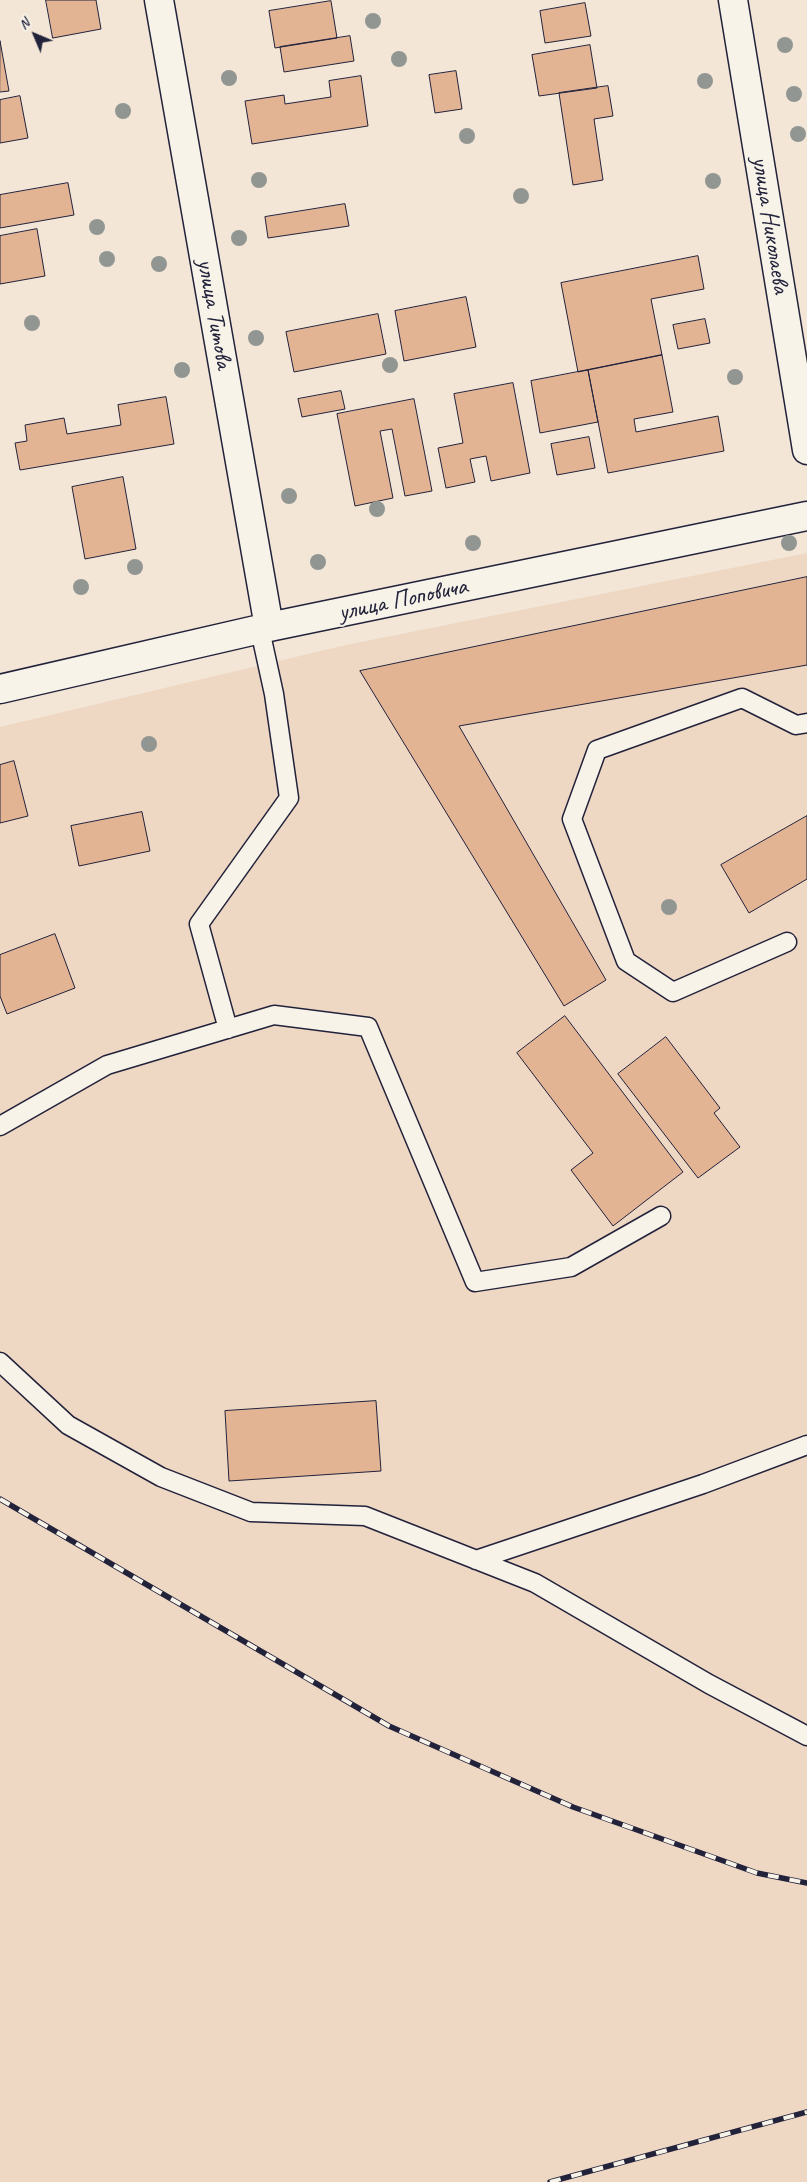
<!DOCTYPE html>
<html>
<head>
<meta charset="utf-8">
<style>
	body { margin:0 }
	#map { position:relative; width:807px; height:2182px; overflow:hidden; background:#f3e6d7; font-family:Caveat,sans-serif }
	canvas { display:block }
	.north { position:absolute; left:10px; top:10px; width:50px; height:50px; -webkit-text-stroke:4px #f7f3e8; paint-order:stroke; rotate:315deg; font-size:14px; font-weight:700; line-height:20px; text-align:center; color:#22223b }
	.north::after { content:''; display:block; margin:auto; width:18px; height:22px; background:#22223b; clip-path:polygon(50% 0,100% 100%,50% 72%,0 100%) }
</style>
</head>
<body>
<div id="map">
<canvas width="807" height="2182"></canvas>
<div class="north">N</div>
</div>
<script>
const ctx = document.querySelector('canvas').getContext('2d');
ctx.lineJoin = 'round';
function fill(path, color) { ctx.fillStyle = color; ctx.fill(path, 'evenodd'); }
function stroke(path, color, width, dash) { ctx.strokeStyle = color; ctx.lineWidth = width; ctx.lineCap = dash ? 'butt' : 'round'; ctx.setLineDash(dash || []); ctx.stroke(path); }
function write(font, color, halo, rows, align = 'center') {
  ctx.font = font + ' Caveat,sans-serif'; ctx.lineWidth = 4; ctx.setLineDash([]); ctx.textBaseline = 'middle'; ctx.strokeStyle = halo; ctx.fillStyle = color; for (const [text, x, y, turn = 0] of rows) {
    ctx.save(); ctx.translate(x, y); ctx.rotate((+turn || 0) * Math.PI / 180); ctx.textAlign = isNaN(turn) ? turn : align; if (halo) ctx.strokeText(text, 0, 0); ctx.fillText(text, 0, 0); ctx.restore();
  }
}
fill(new Path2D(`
	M807,553V2182H0V727L346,645Z`), '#eed7c3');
const building = new Path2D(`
	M46,0H96L101,29L53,38Z
	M331,1L337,38L275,48L269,11Z
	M585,3L591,36L545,43L540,11Z
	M350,36L354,61L284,72L280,47Z
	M0,41L9,91L0,92Z
	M590,45L597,88L539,96L532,55Z
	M456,71L462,109L435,113L429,75Z
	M361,76L368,126L252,144L245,101L284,95L285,104L331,97L329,81Z
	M608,86L613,116L594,119L603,180L573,185L559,93Z
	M20,96L28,138L0,143V100Z
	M68,183L74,215L0,228V195Z
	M345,204L349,226L268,238L265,217Z
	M37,229L45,276L0,284V236Z
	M698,256L704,289L651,299L662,355L578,372L561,283Z
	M466,297L476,347L404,361L395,311Z
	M378,314L386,354L294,372L286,332Z
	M705,319L710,343L678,349L673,325Z
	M662,355L673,412L634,419L636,432L718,416L724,451L608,473L588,370Z
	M588,370L598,422L540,433L531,381Z
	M513,383L530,473L491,481L486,456L470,459L475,482L446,488L438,448L463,443L454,394Z
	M341,391L345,409L302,417L298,399Z
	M166,397L174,444L20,470L15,443L27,441L25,425L64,418L67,434L121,425L118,405Z
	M414,399L432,491L405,496L392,429L380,431L393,498L355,506L337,414Z
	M589,437L595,468L557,475L551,444Z
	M123,477L136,549L85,559L72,487Z
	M807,577V665L459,726L606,980L564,1006L360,671Z
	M14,761L28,816L0,823V765Z
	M142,812L150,851L79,866L71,826Z
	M807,816V879L749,913L721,865Z
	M55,934L75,988L7,1014L0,996V955Z
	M565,1016L683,1172L613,1226L571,1170L593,1153L517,1053Z
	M666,1037L720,1108L714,1113L740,1147L698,1178L618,1074Z
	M376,1401L381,1471L229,1481L225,1411Z`);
fill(building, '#e3b494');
stroke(building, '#22223b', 1);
const service = new Path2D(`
	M787,942L673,992L626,961L572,819L597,750L742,698L796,725L807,723
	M228,1029L199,924L289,798L274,694L260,630
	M0,1126L107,1065L274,1015L368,1027L475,1282L571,1267L661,1216
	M0,1362L68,1425L161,1477L251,1512L365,1516L535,1583L709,1684L807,1736
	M476,1560L703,1484L807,1445`);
const minor = new Path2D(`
	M159,0L269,627
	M733,0L807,450
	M0,689L269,627L807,516`);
stroke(service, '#22223b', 21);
stroke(minor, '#22223b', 31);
stroke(service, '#f7f3e8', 18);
stroke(minor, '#f7f3e8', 28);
const rail = new Path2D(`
	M0,1499L389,1726L573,1807L757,1873L807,1883
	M550,2182L807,2112`);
stroke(rail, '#22223b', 5.5);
stroke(rail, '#f7f3e8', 4, [11]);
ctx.fillStyle = '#929692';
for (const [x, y] of [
	[373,21],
	[785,45],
	[399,59],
	[229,78],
	[705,81],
	[794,94],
	[123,111],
	[798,134],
	[467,136],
	[259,180],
	[713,181],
	[521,196],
	[97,227],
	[239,238],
	[107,259],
	[159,264],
	[32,323],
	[256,338],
	[390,365],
	[182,370],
	[735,377],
	[289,496],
	[377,509],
	[473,543],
	[789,543],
	[318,562],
	[135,567],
	[81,587],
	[149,744],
	[669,907]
]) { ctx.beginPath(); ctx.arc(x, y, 8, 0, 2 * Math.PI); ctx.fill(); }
write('25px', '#22223b', '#f7f3e8', [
	["улица Николаева",770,225,81],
	["улица Титова",214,314,80],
	["улица Поповича",403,600,-12]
]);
</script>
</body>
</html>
